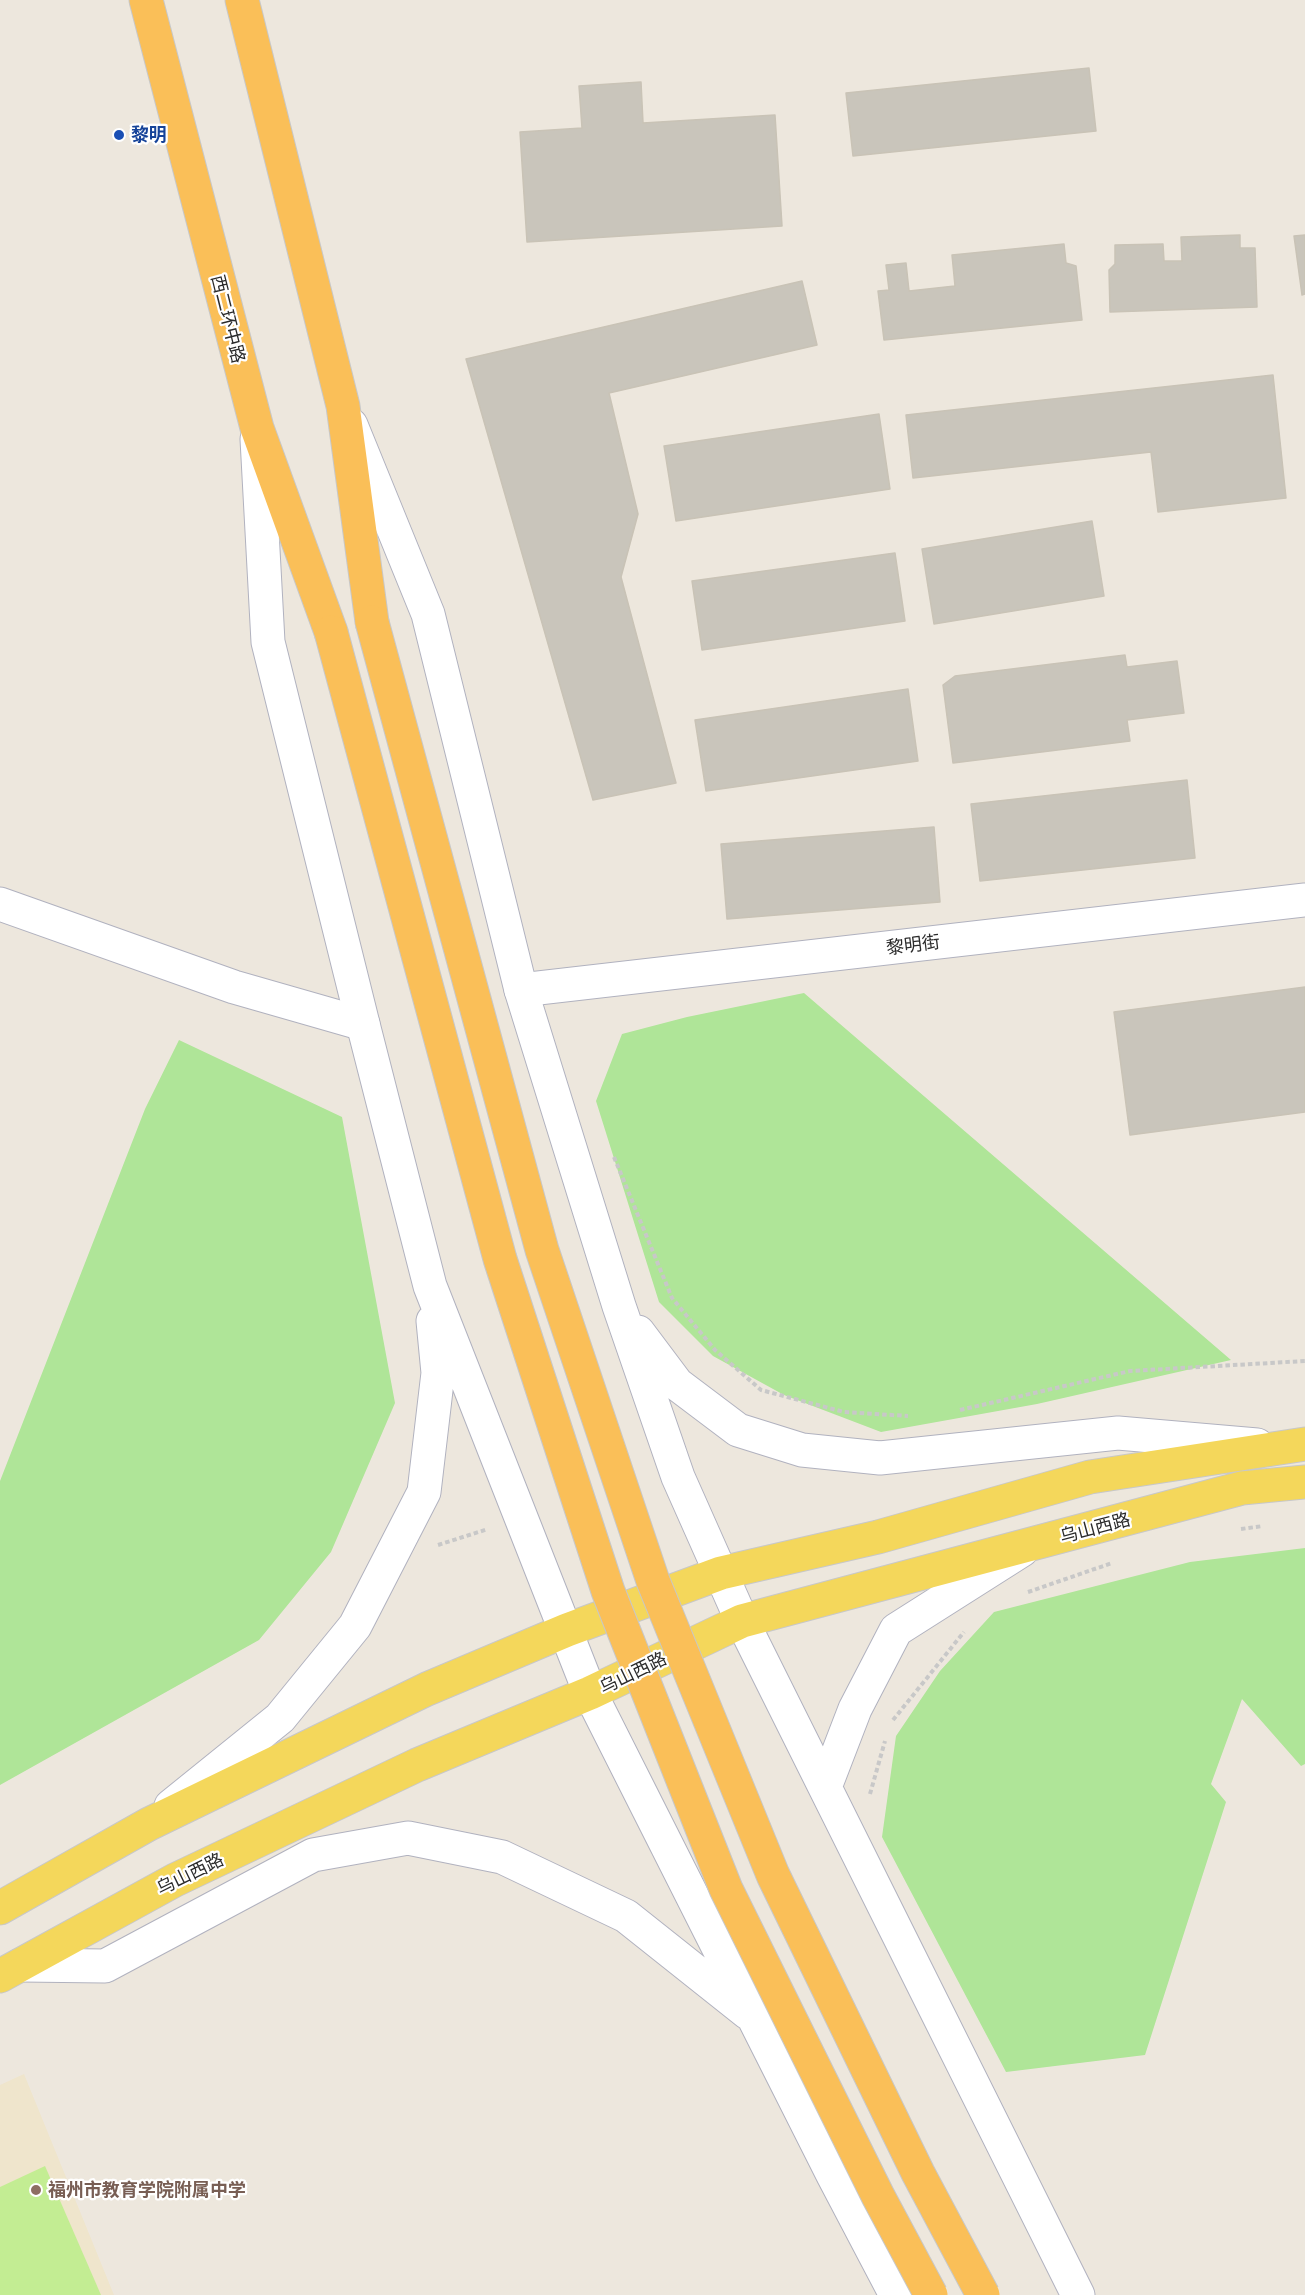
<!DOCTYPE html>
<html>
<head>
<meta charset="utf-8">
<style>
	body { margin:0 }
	canvas { display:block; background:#ede7dd }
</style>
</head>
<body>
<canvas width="1305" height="2295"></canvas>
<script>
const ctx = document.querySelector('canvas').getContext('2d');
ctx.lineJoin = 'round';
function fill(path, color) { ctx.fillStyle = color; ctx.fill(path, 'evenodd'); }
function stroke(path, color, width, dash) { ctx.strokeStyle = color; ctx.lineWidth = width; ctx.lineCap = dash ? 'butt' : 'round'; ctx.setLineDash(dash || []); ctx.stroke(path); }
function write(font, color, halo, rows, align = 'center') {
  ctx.font = font + ' Barlow,"Noto Sans SC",sans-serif'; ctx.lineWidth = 4.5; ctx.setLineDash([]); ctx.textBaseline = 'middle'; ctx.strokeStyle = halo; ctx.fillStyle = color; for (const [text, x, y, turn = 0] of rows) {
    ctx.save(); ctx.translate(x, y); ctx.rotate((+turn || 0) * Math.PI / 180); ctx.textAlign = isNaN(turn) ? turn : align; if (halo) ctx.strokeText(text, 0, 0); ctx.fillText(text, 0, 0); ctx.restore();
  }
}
fill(new Path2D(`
	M24,2074L114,2295H0V2085Z`), '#efe5cc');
fill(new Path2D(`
	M804,993L1231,1360L1037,1404L881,1432L784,1395L713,1356L659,1302L596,1101L622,1034L687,1017Z
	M179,1040L342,1117L395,1403L331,1552L259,1640L0,1785V1481L145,1109Z
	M1305,1548V1764L1301,1766L1242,1699L1211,1784L1226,1802L1145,2055L1006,2072L882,1837L896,1736L940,1671L994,1612L1190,1562Z`), '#afe598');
fill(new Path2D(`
	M45,2166L101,2295H0V2187Z`), '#c3ed93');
const building = new Path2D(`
	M1089,68L1096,131L853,156L846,93Z
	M641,82L643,123L775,115L782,226L527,242L520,132L582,128L579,86Z
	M1240,235V248H1255L1257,307L1110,312L1109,270L1115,264V245L1163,244L1164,261H1182L1181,237Z
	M1305,235V294L1302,295L1294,236Z
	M1064,244L1066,263L1076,266L1082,320L884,340L878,291L889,290L886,265L906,263L909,291L955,286L952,255Z
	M802,281L817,345L609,393L638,514L621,577L676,783L593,800L466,359Z
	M1273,375L1286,498L1158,512L1151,452L913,478L906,415Z
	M879,414L890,489L676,521L664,446Z
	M1092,521L1104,596L934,624L922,549Z
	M895,553L905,621L702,650L692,581Z
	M1125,655L1127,667L1177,661L1184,713L1127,720L1130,741L953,763L943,685L955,676Z
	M908,689L918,761L706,791L695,720Z
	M1187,780L1195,858L980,881L971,804Z
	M934,827L940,902L727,919L721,844Z
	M1305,987V1112L1130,1135L1114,1012Z`);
fill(building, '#c9c5bb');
stroke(building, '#c9c3b6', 1.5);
const minor = new Path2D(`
	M0,904L234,987L363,1024
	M521,990L1305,900`);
const secondary = new Path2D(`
	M351,425L428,614L521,990L619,1306L678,1477L742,1621L1078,2295
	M257,439L268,642L363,1024L430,1286L590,1693L833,2175L896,2295
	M638,1332L677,1384L738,1430L802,1450L880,1458L1118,1433L1257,1445
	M825,1787L855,1709L896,1630L1022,1550
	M171,1806L280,1718L355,1626L424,1492L438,1373L433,1321
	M21,1965L105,1966L313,1855L408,1838L502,1857L626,1916L748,2013`);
const primary = new Path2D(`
	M0,1908L149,1824L427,1689L567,1630L721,1573L878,1537L1090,1477L1305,1444
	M0,1976L175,1880L417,1765L590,1693L742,1621L1242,1488L1305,1482`);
const trunk = new Path2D(`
	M146,0L257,428L331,632
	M242,0L343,406L372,622`);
stroke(minor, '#b1b2bf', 35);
stroke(secondary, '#b1b2bf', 35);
stroke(primary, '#c8c8c8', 35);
stroke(trunk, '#c8c8c8', 35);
stroke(new Path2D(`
	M614,1157L672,1298L715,1350L761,1390L844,1412L908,1416
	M960,1410L1130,1371L1305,1361
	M1241,1529L1263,1526
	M438,1545L488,1529
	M1028,1592L1112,1563
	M893,1720L964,1632
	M870,1794L885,1741`), '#c8c8c8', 4, [4.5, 3]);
stroke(minor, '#fff', 33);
stroke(secondary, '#fff', 33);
stroke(primary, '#f4d75b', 33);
stroke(trunk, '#fabf58', 33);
const trunkBridge = new Path2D(`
	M372,622L542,1250L653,1581L773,1875L918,2173L983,2295
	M331,632L500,1259L608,1591L726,1889L878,2196L931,2295`);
stroke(trunkBridge, '#c8c8c8', 35, []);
stroke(trunkBridge, '#fabf58', 33);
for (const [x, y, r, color] of [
	[119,135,6,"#1a4fb4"],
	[36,2190,6,"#8d6e63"]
]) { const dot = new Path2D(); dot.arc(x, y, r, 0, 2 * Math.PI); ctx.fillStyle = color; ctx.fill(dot); stroke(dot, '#fff', 2); }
write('bold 18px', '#164399', '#fff', [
	["黎明",131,135]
], 'left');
write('18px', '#2b2b2b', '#fff', [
	["西二环中路",228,319,76],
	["黎明街",913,945,-7],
	["乌山西路",1095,1528,-15],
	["乌山西路",633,1673,-26],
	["乌山西路",190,1874,-26]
]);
write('bold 18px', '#785e54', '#fff', [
	["福州市教育学院附属中学",48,2190]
], 'left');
</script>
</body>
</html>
